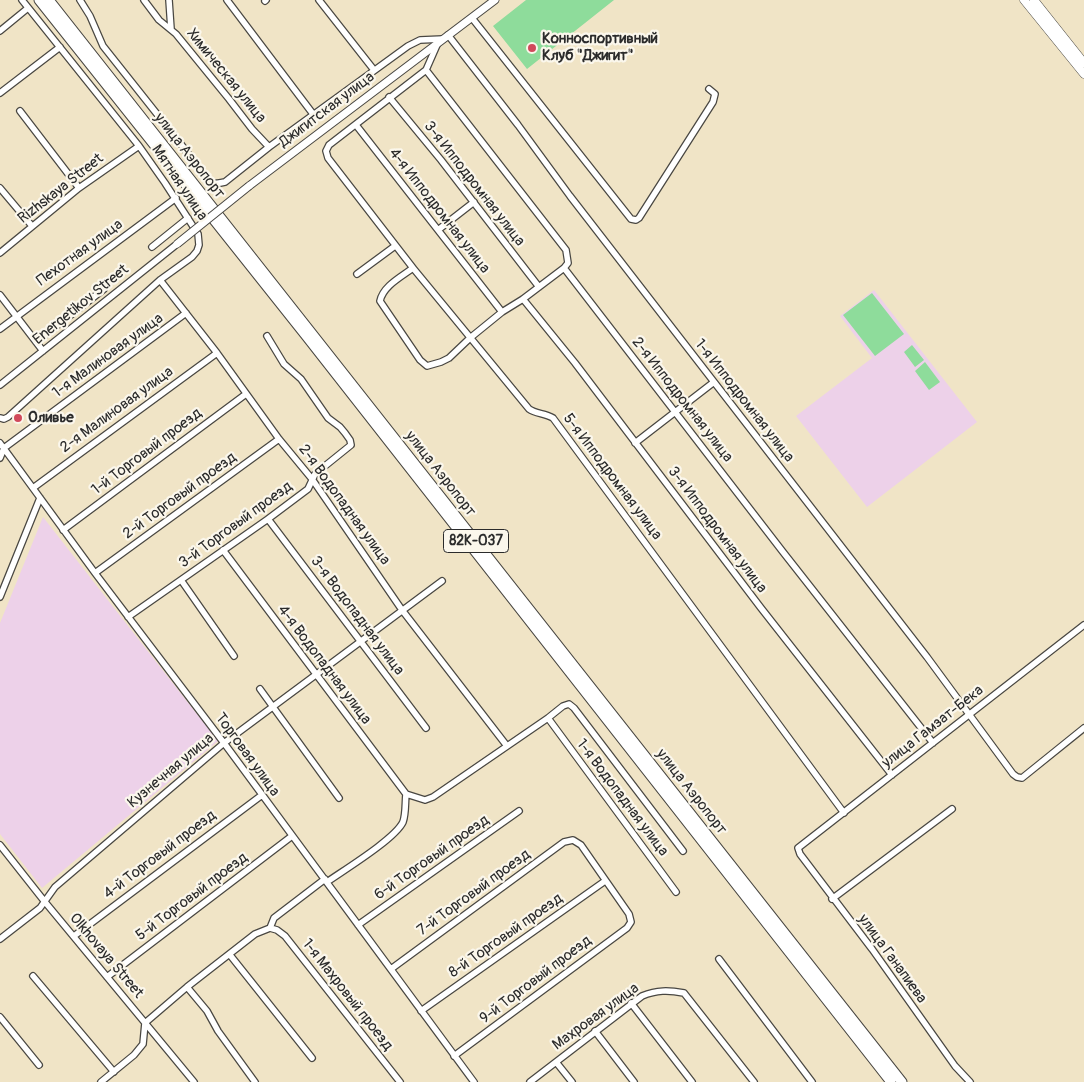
<!DOCTYPE html>
<html>
<head>
<meta charset="utf-8">
<style>
	body { margin:0 }
	canvas { display:block; background:#f0e4c6 }
</style>
</head>
<body>
<canvas width="1084" height="1082"></canvas>
<script>
const ctx = document.querySelector('canvas').getContext('2d');
ctx.lineJoin = 'round';
function fill(path, color) { ctx.fillStyle = color; ctx.fill(path, 'evenodd'); }
function stroke(path, color, width, dash) { ctx.strokeStyle = color; ctx.lineWidth = width; ctx.lineCap = dash ? 'butt' : 'round'; ctx.setLineDash(dash || []); ctx.stroke(path); }
function write(font, color, halo, rows, align = 'center') {
  ctx.font = font + ' Pangolin,sans-serif'; ctx.lineWidth = 4.5; ctx.setLineDash([]); ctx.textBaseline = 'middle'; ctx.strokeStyle = halo; ctx.fillStyle = color; for (const [text, x, y, turn = 0] of rows) {
    ctx.save(); ctx.translate(x, y); ctx.rotate((+turn || 0) * Math.PI / 180); ctx.textAlign = isNaN(turn) ? turn : align; if (halo) ctx.strokeText(text, 0, 0); ctx.fillText(text, 0, 0); ctx.restore();
  }
}
fill(new Path2D(`
	M874,290L977,422L867,507L796,416L872,358L840,316Z
	M43,517L218,741L42,888L0,834V623Z`), '#edd1e9');
fill(new Path2D(`
	M526,0H614L527,69L493,26Z
	M872,293L904,334L875,356L843,315Z
	M912,345L924,360L915,367L904,352Z
	M925,362L940,382L929,390L915,371Z`), '#8edc9b');
const minor = new Path2D(`
	M80,0L90,16L103,46L180,143L207,179C213,184 217,184 225,182L269,147
	M144,0L159,20L176,34L229,99L252,129L269,147L408,46L420,40L443,39
	M169,0L171,29
	M227,0L313,114
	M319,0L374,70
	M265,1L266,0
	M472,18L631,219L636,220L639,218L713,102L715,94L709,89
	M0,31L28,8
	M448,35L518,125L570,196L927,657L1013,774L1017,777L1022,778L1084,728
	M437,45L426,70L329,145L326,151L328,158L413,268L529,409C536,414 545,413 553,418L844,813
	M426,70L566,250L568,263L564,268L783,552L933,743
	M0,93L60,47
	M389,97L441,160L539,287
	M20,111L79,188
	M356,125L502,312
	M0,188L32,226
	M438,230L474,202
	M152,247L188,218
	M0,253L79,188L139,146
	M413,268C401,277 383,286 380,301L420,360L427,366L441,362L449,358L470,338L502,312L523,299L564,268
	M357,274L395,246
	M160,280L217,353L279,439L312,479L402,610L507,746
	M0,295L43,351
	M523,299L575,363L761,608L892,775
	M0,329L176,198
	M36,342L104,289
	M0,385L177,244
	M0,418L4,419L8,417L160,280L192,257L197,251L199,245L198,234L165,183L139,146L22,0
	M0,443L95,573L224,743L474,1082
	M635,443L714,382
	M0,458L4,448L186,313
	M33,488L217,353
	M268,519L426,728
	M63,530L246,394
	M223,550L406,794
	M95,573L279,439
	M181,580L234,656
	M0,597L40,498
	M128,617L268,519L308,489L315,474L351,445L350,440L345,433L340,427L328,418L301,379L284,364L267,336
	M260,689L339,798
	M548,718L676,892
	M406,794L425,800L433,797L548,718L563,706L569,704L574,708L683,851
	M0,845L45,902L194,1082
	M327,882C344,870 395,839 403,822C406,813 405,803 406,794
	M832,899L952,809
	M358,925L519,811
	M270,928L274,918L325,879
	M74,936L262,795
	M0,939L40,908L55,887L224,743L442,581
	M230,955L312,1058
	M719,959L812,1082
	M391,969L564,842L573,840L581,845L629,914L631,922L627,928L454,1056
	M33,976L114,1072
	M107,977L292,836
	M187,987L207,1011L218,1031L255,1082
	M631,1003L692,1082
	M421,1011L605,881
	M0,1017L39,1065
	M595,1031L634,1082
	M556,1062L572,1082
	M101,1082L134,1055L143,1044L145,1023L187,987L255,934L270,928L277,930L285,936L400,1082
	M530,1082L642,996C657,990 668,990 684,993L754,1082
	M970,1082L955,1066L872,949L800,854L798,848L1084,625`);
const tertiary = new Path2D(`
	M249,186L495,0`);
const secondary = new Path2D(`
	M1024,0L1084,74
	M1034,0L1084,63`);
const primary = new Path2D(`
	M39,0L307,337L891,1082
	M49,0L902,1082`);
stroke(minor, '#494742', 8);
stroke(tertiary, '#494742', 9);
stroke(secondary, '#494742', 9);
stroke(primary, '#494742', 11);
stroke(minor, '#fff', 5.5);
stroke(tertiary, '#fff', 7);
stroke(secondary, '#fff', 8);
stroke(primary, '#fff', 9);
const tertiaryBridge = new Path2D(`
	M177,244L249,186`);
stroke(tertiaryBridge, '#494742', 9, []);
stroke(tertiaryBridge, '#fff', 7);
for (const [x, y, r, color] of [
	[532,48,5,"#d1495b"],
	[18,418,5,"#d1495b"]
]) { const dot = new Path2D(); dot.arc(x, y, r, 0, 2 * Math.PI); ctx.fillStyle = color; ctx.fill(dot); stroke(dot, '#fbf7ec', 2); }
for (const [x, y, w] of [
	[476,541,65]
]) { const box = new Path2D(); box.roundRect(x - w / 2, y - 11.5, w, 23, 4); ctx.fillStyle = '#fbf7ec'; ctx.fill(box); stroke(box, '#2b2b2b', 1); }
write('bold 14px', '#2b2b2b', null, [
	["82К-037",476,541]
]);
write('bold 15px', '#2b2b2b', '#fbf7ec', [
	["Конноспортивный",542,39],
	["Клуб \"Джигит\"",542,56],
	["Оливье",28,418]
], 'left');
write('15px', '#2b2b2b', '#fbf7ec', [
	["Химическая улица",226,76,51],
	["Джигитская улица",327,110,-37],
	["улица Аэропорт",189,156,52],
	["Мятная улица",179,183,56],
	["3-я Ипподромная улица",474,184,52],
	["Rizhskaya Street",61,189,-38],
	["4-я Ипподромная улица",439,211,52],
	["Пехотная улица",80,253,-36],
	["Energetikov Street",81,305,-39],
	["1-я Малиновая улица",108,356,-36],
	["2-я Ипподромная улица",682,400,52],
	["1-я Ипподромная улица",744,401,52],
	["2-я Малиновая улица",117,410,-36],
	["1-й Торговый проезд",147,452,-37],
	["улица Аэропорт",440,474,52],
	["5-я Ипподромная улица",612,477,53],
	["2-й Торговый проезд",180,496,-36],
	["2-я Водопадная улица",344,505,54],
	["3-й Торговый проезд",236,525,-36],
	["3-я Ипподромная улица",717,530,53],
	["3-я Водопадная улица",357,616,53],
	["4-я Водопадная улица",324,665,53],
	["улица Гамзат-Бека",933,727,-38],
	["Торговая улица",247,755,54],
	["Кузнечная улица",171,771,-40],
	["улица Аэропорт",691,792,52],
	["1-я Водопадная улица",622,798,53],
	["4-й Торговый проезд",160,855,-37],
	["6-й Торговый проезд",432,858,-35],
	["7-й Торговый проезд",474,893,-36],
	["5-й Торговый проезд",192,897,-37],
	["8-й Торговый проезд",506,936,-35],
	["Olkhovaya Street",106,956,50],
	["улица Ганапиева",892,959,54],
	["9-й Торговый проезд",536,980,-37],
	["1-я Махровый проезд",347,995,52],
	["Махровая улица",596,1017,-36]
]);
</script>
</body>
</html>
